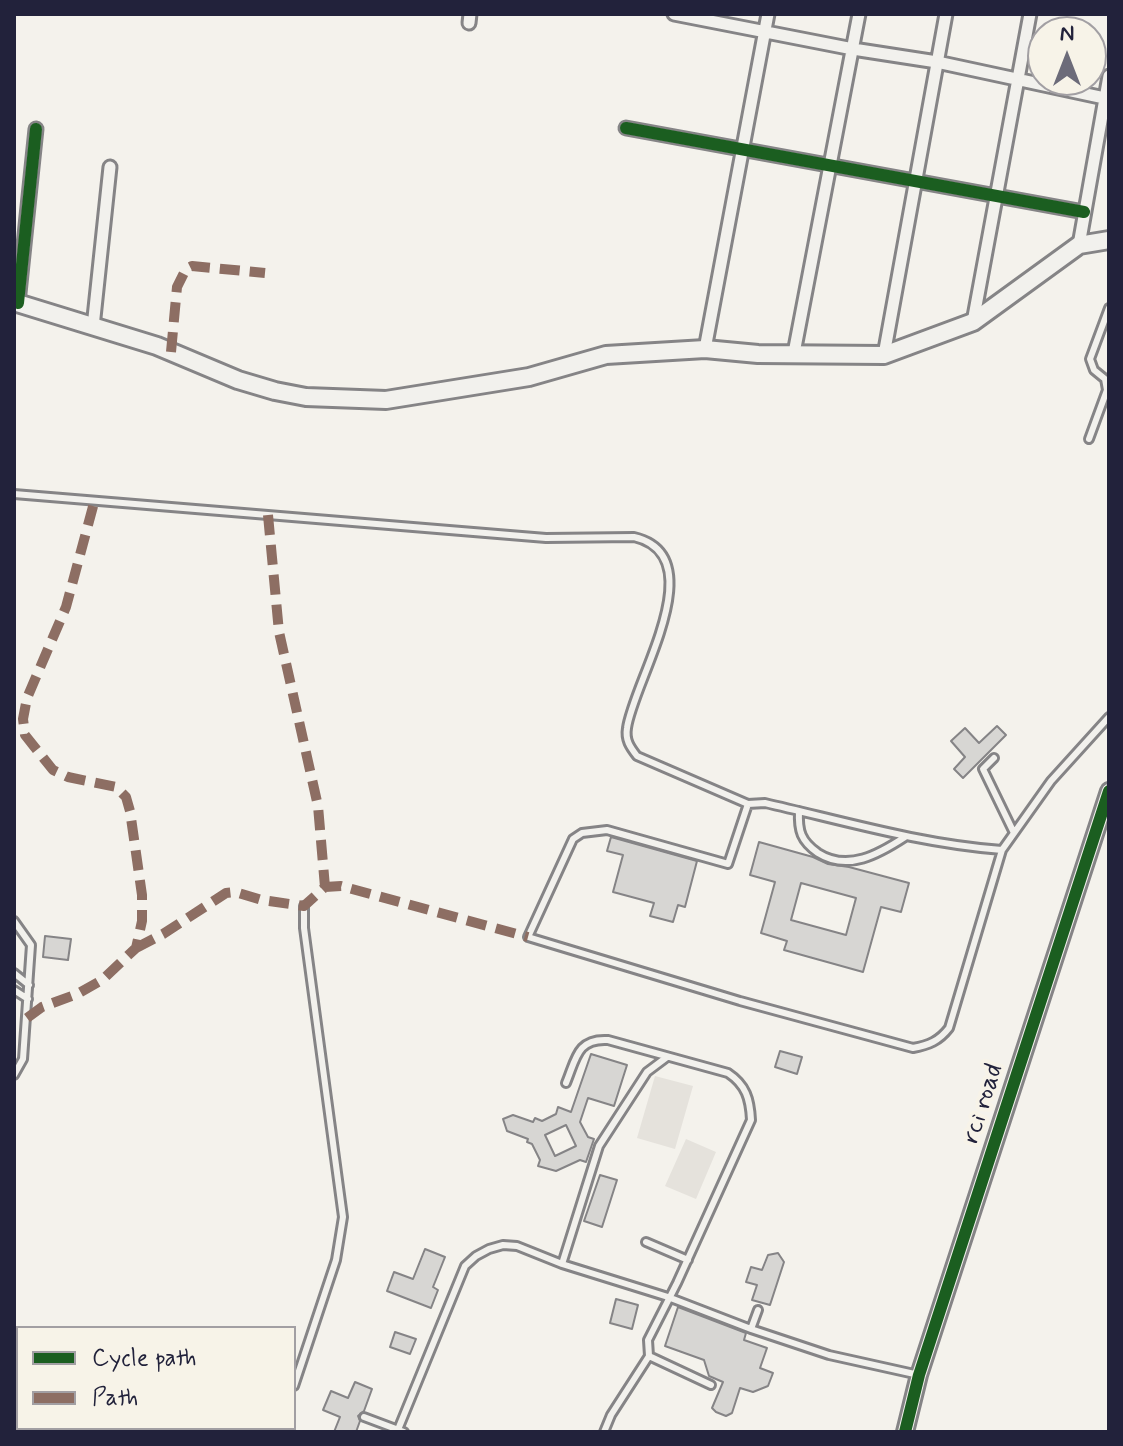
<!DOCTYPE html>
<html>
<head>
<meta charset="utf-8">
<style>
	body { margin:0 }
	#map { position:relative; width:1123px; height:1446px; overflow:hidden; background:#f4f2ec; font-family:Mynerve,sans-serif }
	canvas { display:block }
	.frame { position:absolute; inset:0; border:16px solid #22223b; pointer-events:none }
	.legend { position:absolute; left:16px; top:1326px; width:280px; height:104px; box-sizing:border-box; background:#f7f3e8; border:2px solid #a29fa3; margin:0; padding:10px 14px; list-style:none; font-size:24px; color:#22223b }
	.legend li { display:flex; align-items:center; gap:16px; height:40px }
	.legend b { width:40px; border:2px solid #a29fa3 }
	.north { position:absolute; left:1027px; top:16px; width:80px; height:80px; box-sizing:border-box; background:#f7f3e8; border:2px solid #a29fa3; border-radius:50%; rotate:0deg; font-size:22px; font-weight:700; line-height:32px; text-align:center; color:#22223b }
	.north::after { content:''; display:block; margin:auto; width:28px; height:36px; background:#6c6b79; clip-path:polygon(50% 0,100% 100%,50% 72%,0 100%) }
</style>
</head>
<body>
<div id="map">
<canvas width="1123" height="1446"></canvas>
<div class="frame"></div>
<ul class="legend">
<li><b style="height:10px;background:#1b5e20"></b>Cycle path</li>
<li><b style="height:10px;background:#8d6e63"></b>Path</li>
</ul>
<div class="north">N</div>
</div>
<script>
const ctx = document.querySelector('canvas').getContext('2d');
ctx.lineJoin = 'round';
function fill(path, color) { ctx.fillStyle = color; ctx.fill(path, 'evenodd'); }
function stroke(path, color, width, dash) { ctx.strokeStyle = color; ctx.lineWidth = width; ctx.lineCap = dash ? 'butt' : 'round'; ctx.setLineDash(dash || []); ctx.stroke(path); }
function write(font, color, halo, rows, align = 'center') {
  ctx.font = font + ' Mynerve,sans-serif'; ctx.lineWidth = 8; ctx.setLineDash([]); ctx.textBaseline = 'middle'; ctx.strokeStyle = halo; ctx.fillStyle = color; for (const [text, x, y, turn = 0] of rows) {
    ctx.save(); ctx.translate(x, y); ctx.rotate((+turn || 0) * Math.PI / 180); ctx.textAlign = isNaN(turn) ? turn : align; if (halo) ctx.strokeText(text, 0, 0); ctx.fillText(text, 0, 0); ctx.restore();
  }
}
fill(new Path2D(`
	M655,1076L693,1086L675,1149L637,1138Z
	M686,1139L716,1152L696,1199L665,1186Z`), '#e5e2dc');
const building = new Path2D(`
	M997,726L1006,735L963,778L954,769L965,757L951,741L965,728L979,743Z
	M611,837L697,861L685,907L678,905L673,922L650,916L654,903L613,892L623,855L607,851Z
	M759,842L813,857L828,864L849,867L909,883L901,912L881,907L863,972L784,950L787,941L761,933L775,882L750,875ZM801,883L856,898L846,935L791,920Z
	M45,936L71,939L68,960L43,957Z
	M780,1051L802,1057L797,1074L775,1067Z
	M591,1054L627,1065L614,1106L588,1098L580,1122L588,1137L594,1139L586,1162L580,1160L556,1171L538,1166L540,1160L532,1144L527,1142L528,1139L507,1131L503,1119L513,1115L533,1122L535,1118L542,1121L556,1114L558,1107L571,1112ZM566,1125L576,1146L555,1156L545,1135Z
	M600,1175L617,1180L602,1227L584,1221Z
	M425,1249L445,1257L433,1287L438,1290L431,1308L387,1291L394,1272L413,1279Z
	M778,1253L784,1262L770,1305L752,1300L757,1285L746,1282L751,1267L762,1270L768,1255Z
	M616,1299L638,1305L632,1329L610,1323Z
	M678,1307L746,1333L744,1340L767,1348L760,1368L773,1373L768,1386L753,1392L740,1388L732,1413L726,1416L716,1412L712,1408L723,1382L709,1376L704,1360L665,1346Z
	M395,1332L416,1339L410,1354L390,1347Z
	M355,1382L372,1389L364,1411L358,1416L360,1421L356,1432H334L340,1417L323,1410L331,1391L348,1398Z`);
fill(building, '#d7d6d3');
stroke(building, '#858486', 2);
const service = new Path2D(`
	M1089,439L1107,390L1105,379L1094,370L1090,359L1109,308
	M14,494L546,538L634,537C715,556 633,682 627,728C625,740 630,747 637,756L748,804L765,803C844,821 921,844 1002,850L1051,781L1109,717
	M994,758L983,769L1014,833
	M748,804L728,864L607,830L582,833L573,839L528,937L740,1001L913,1048C929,1045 939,1041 949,1028L1002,850
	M799,811C798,831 801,841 818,853C848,872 879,854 905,837
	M14,921L31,945L23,1059L14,1075
	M14,973L29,985
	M14,990L28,999
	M566,1083C576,1059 577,1038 608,1040L728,1073C746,1085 750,1099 751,1120L677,1283L648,1340L649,1356L611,1415L604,1432
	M646,1242L688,1260
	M562,1264L599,1146L647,1072L667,1057
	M751,1329L758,1310
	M649,1356L711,1385
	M294,1386L336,1260L343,1217L304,928V906
	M364,1417L404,1432
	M269,1432L272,1428
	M397,1432L465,1266L476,1256L489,1249L503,1245L517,1246L562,1264L668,1297L751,1329L829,1355L919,1375`);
const minor = new Path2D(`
	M674,14L853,49L937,62L1109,99
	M469,23L470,14
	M626,128L1084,212
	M1079,245L1109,76
	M18,303L36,129
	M973,322L1030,14
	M93,327L110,167
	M705,349L768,14
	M794,353L859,14
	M884,355L946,14`);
const tertiary = new Path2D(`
	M905,1432L919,1375L1109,791`);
const secondary = new Path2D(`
	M14,302L157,346L238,380L275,391L306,397L386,400L529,377L606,355L705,349L758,354L884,355L973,322L1079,245L1109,240`);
stroke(service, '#858486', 12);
stroke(minor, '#858486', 17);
stroke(tertiary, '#858486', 20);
stroke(secondary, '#858486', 22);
stroke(service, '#f2f1ed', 6);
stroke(minor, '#f2f1ed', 11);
stroke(tertiary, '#f2f1ed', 14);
stroke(secondary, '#f2f1ed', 16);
stroke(new Path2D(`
	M171,352L177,287L186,269L192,266L265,273
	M268,515L279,632L318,806L325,887
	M136,948L163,934L226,893L235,892L262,900L304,906L325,887L341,886L528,937
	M27,1018L42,1007L77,994L102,980L136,948L142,921V895L130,811L126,797L116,787L68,777L53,770L25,735L23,719L27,698L66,607L95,499`), '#8d6e63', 10, [20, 10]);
stroke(new Path2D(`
	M626,128L1084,212
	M18,303L36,129
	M905,1432L919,1375L1109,791`), '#1b5e20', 12);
write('26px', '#22223b', '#f7f3e8', [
	["rci road",984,1104,-72]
]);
</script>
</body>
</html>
